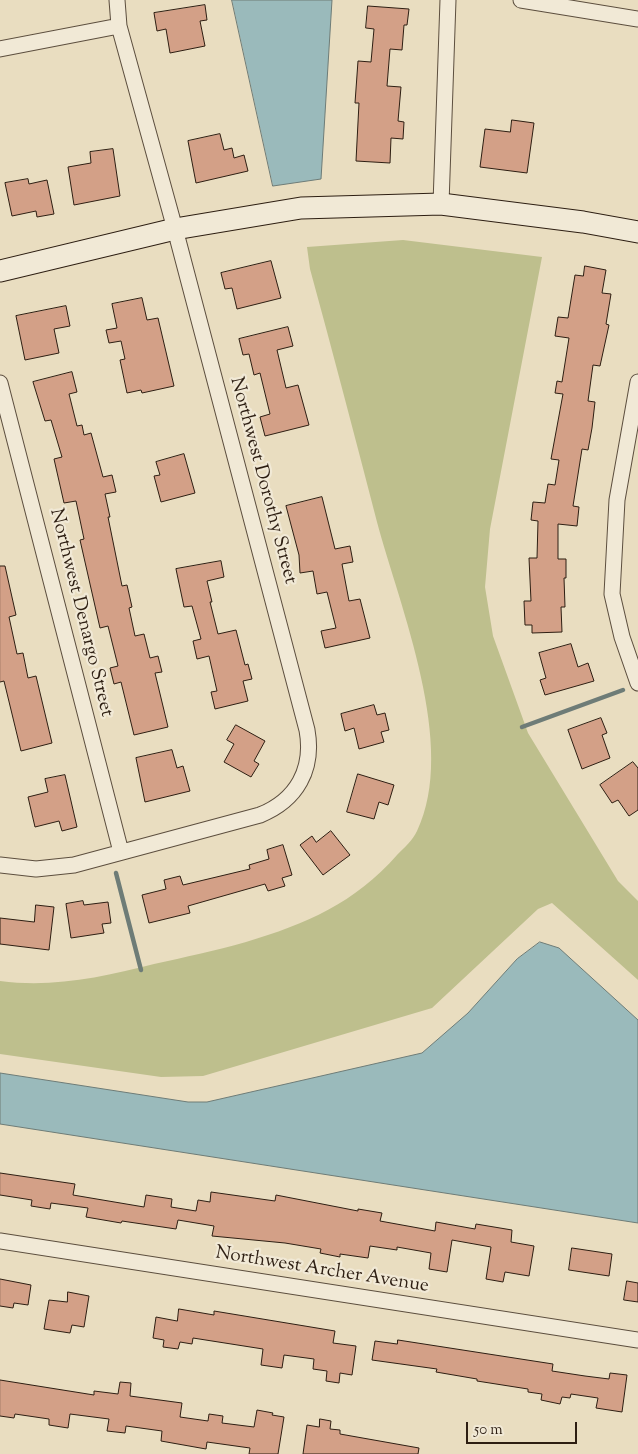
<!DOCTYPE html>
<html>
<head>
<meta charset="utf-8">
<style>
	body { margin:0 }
	#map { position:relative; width:638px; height:1454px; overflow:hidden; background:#e9ddc0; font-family:"Sorts Mill Goudy",serif }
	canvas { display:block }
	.scale { position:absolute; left:466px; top:1422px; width:111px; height:22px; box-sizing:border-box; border:2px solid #2d1e12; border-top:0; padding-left:6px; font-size:15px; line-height:18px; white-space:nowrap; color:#2d1e12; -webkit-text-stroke:4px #f1e9d6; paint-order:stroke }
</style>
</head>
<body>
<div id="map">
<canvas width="638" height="1454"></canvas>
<div class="scale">50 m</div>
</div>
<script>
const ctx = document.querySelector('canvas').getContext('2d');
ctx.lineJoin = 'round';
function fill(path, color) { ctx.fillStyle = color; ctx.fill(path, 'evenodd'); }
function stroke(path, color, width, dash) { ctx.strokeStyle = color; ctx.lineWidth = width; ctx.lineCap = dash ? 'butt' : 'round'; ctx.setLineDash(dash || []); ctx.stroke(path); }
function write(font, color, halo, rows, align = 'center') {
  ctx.font = font + ' "Sorts Mill Goudy",serif'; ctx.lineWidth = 4.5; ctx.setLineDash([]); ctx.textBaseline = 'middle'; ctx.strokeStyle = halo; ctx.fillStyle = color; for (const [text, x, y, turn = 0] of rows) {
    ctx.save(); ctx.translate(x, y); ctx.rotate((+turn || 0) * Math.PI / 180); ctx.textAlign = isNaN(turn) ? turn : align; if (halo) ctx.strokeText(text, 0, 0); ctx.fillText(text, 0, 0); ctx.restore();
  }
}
fill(new Path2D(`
	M403,240L542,257L490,529L485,587L493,636L528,733L618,881L638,901V980L552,903L538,909L432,1008L203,1076L161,1077L0,1054V981C53,988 103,977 154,964C185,957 215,951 246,942C306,924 355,903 397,855C404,848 413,840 417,831C458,746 400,608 377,522C355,437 333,353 310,269L307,247Z`), '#bebf8d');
const water = new Path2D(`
	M232,0H332L321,179L273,186Z
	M540,942L559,948L638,1020V1223L0,1124V1073L188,1102H207L422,1053L468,1013L517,959Z`);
fill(water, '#9ababb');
stroke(water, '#6e7c77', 1);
stroke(new Path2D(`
	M522,727L623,690
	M116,873L141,970`), '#6e7c77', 4.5);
const building = new Path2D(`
	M205,5L207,20L200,21L205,46L170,53L166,29L157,31L154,13Z
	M368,6L409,9L407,25H404L402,50L390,49L387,86L401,87L398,121L404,122L403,139L391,138L390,163L356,161L359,103H355L358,61L371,62L374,29L366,28Z
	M512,120L534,123L527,173L480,167L485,129L510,132Z
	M220,134L224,150L232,148L234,158L244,155L248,171L196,183L188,141Z
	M113,149L120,196L74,205L68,167L91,163L90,152Z
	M28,179L29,184L47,180L54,214L37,217L36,211L12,216L5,183Z
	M271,261L281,298L237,309L232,288L225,289L221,273Z
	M585,266L606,270L602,293L611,294L606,324L609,325L600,366L593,365L588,401L595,402L592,428L588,450L582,449L573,506L579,507L577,526L558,524V559H566V578H564L565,607H561L562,632L532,633V625H525L524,601H531L529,558H537L538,521L531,520L533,502L545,503L548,484L555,485L559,460L551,459L563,394L555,393L557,381L562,382L569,338L555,336L558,317L568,318L575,275L583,276Z
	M142,298L147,320L158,318L174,386L142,393L141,390L127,393L120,360L125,359L121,341L109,343L106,330L117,328L112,304Z
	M66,306L70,326L54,329L59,353L25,360L16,316Z
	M288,327L293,346L277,350L286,388L298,385L309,425L265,436L260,417L270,414L260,373L254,375L249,354L243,355L239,339Z
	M72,372L77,392L69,394L77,426L82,425L84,435L91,433L103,477L112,475L116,492L105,494L110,517H108L122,586L127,585L132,607L129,608L135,636L144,634L150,658L158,656L162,672L155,673L168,727L134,735L121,682L114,684L110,668L118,666L108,626L100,628L80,540L84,539L76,501L64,503L54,459L62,457L51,420L45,421L33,382Z
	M184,454L195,493L161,502L154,476L160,475L156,462Z
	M322,497L335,549L350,546L353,562L342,564L349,601L360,599L370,638L325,648L321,631L336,628L327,592L317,594L313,571L300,573L299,555L286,506Z
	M221,561L224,577L207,581L212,602H210L218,634L236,630L245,665L248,664L252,679L243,681L248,701L215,709L211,692L217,691L209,656L197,659L193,641L201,639L192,606L184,607L176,569Z
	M0,566H5L16,615L9,617L17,654L23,653L28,678L36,676L52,743L21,751L4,681L0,682Z
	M571,644L578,667L588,663L594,681L545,695L540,680L546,678L539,653Z
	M374,705L377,715L385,713L389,730L381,732L384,742L359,749L354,728L345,731L341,714Z
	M601,718L607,733L602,735L610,758L582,769L568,730Z
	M236,725L265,741L254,761L259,764L251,777L224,762L234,744L227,740Z
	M172,750L177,768L183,766L190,791L145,802L136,758Z
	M633,762L638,768V810L629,816L618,800L612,803L600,785Z
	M358,774L394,785L388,805L379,802L374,819L347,812Z
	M65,775L77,827L62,831L59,821L35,827L28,797L48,792L45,779Z
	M331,831L350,855L323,875L300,845L312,836L316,842Z
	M283,845L292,875L282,878L285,886L268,891L265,884L188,906L190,913L149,923L142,895L166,889L164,880L180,876L183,885L250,869L249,865L269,859L267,850Z
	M83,901L84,905L108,902L111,923L102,924L104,933L71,938L66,904Z
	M36,905L54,907L49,950L0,944V918L34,922Z
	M0,1173L75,1184L73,1195L144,1207L146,1195L172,1199L171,1207L196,1211L198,1200L210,1202L211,1192L275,1201L276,1195L358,1211V1209L382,1213L380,1221L435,1231L436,1222L475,1229L476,1224L512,1230L511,1242L534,1246L529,1276L505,1272L503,1282L486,1279L491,1247L452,1240L447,1272L429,1269L431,1253L397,1247V1250L370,1246L368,1258L340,1254V1257L320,1253L321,1249L285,1243L212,1236L214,1226L178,1220L176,1229L122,1221L121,1223L86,1217L88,1208L51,1203L50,1209L31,1206L32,1200L0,1195Z
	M572,1248L612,1254L609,1276L569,1270Z
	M0,1279L31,1285L28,1305L14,1303L13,1308L0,1306Z
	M627,1281L638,1283V1302L624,1300Z
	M68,1292L89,1296L84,1327L72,1325L70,1333L44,1329L49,1300L67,1302Z
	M179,1309L214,1315V1311L335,1331L333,1343L356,1346L352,1375L340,1373L339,1383L326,1381L327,1371L313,1369L314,1359L284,1355L282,1368L261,1365L263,1349L193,1338L192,1344L180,1342L178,1349L163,1347L164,1340L153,1338L156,1317L177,1321Z
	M398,1340L553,1364L552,1371L585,1376L609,1379L610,1373L627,1375L622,1412L596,1408L598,1398L571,1394L570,1398L562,1397L560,1404L541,1400L542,1394L528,1392V1389L477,1381V1379L436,1372L437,1369L372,1360L375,1341L397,1344Z
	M0,1380L94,1395V1391L118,1394L120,1382L131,1383L130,1396L182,1403L180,1417L208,1421L209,1414L223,1416L222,1423L254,1427L257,1410L273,1413L272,1415L284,1417L278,1454H249L250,1448L207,1442L206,1449L161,1441L162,1431L126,1426L125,1433L107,1431L109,1419L70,1414L68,1428L49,1425V1419L15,1414L14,1418L0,1416Z
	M320,1419L331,1421L330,1429L340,1430V1434L419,1448L418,1454H303L307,1425L319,1427Z`);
fill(building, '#d3a087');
stroke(building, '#2d1e12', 1);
const street = new Path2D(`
	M521,0L638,19
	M0,49L119,26
	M441,204L448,0
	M638,382L617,500L612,594L622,637L638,683
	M0,383L121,852
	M0,865L36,869L74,865L260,815C297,800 314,769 307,730L175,229L119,26L117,0
	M0,1241L638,1340`);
const secondary = new Path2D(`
	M0,271L175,229L301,208L441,204L583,222L638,232`);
stroke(street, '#5c4e3e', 17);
stroke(secondary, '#2d1e12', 23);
stroke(street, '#f1e9d6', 15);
stroke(secondary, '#f1e9d6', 21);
write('19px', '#2d1e12', '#f1e9d6', [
	["Northwest Dorothy Street",262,481,75],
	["Northwest Denargo Street",80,613,76],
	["Northwest Archer Avenue",322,1271,9]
]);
</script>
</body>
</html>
